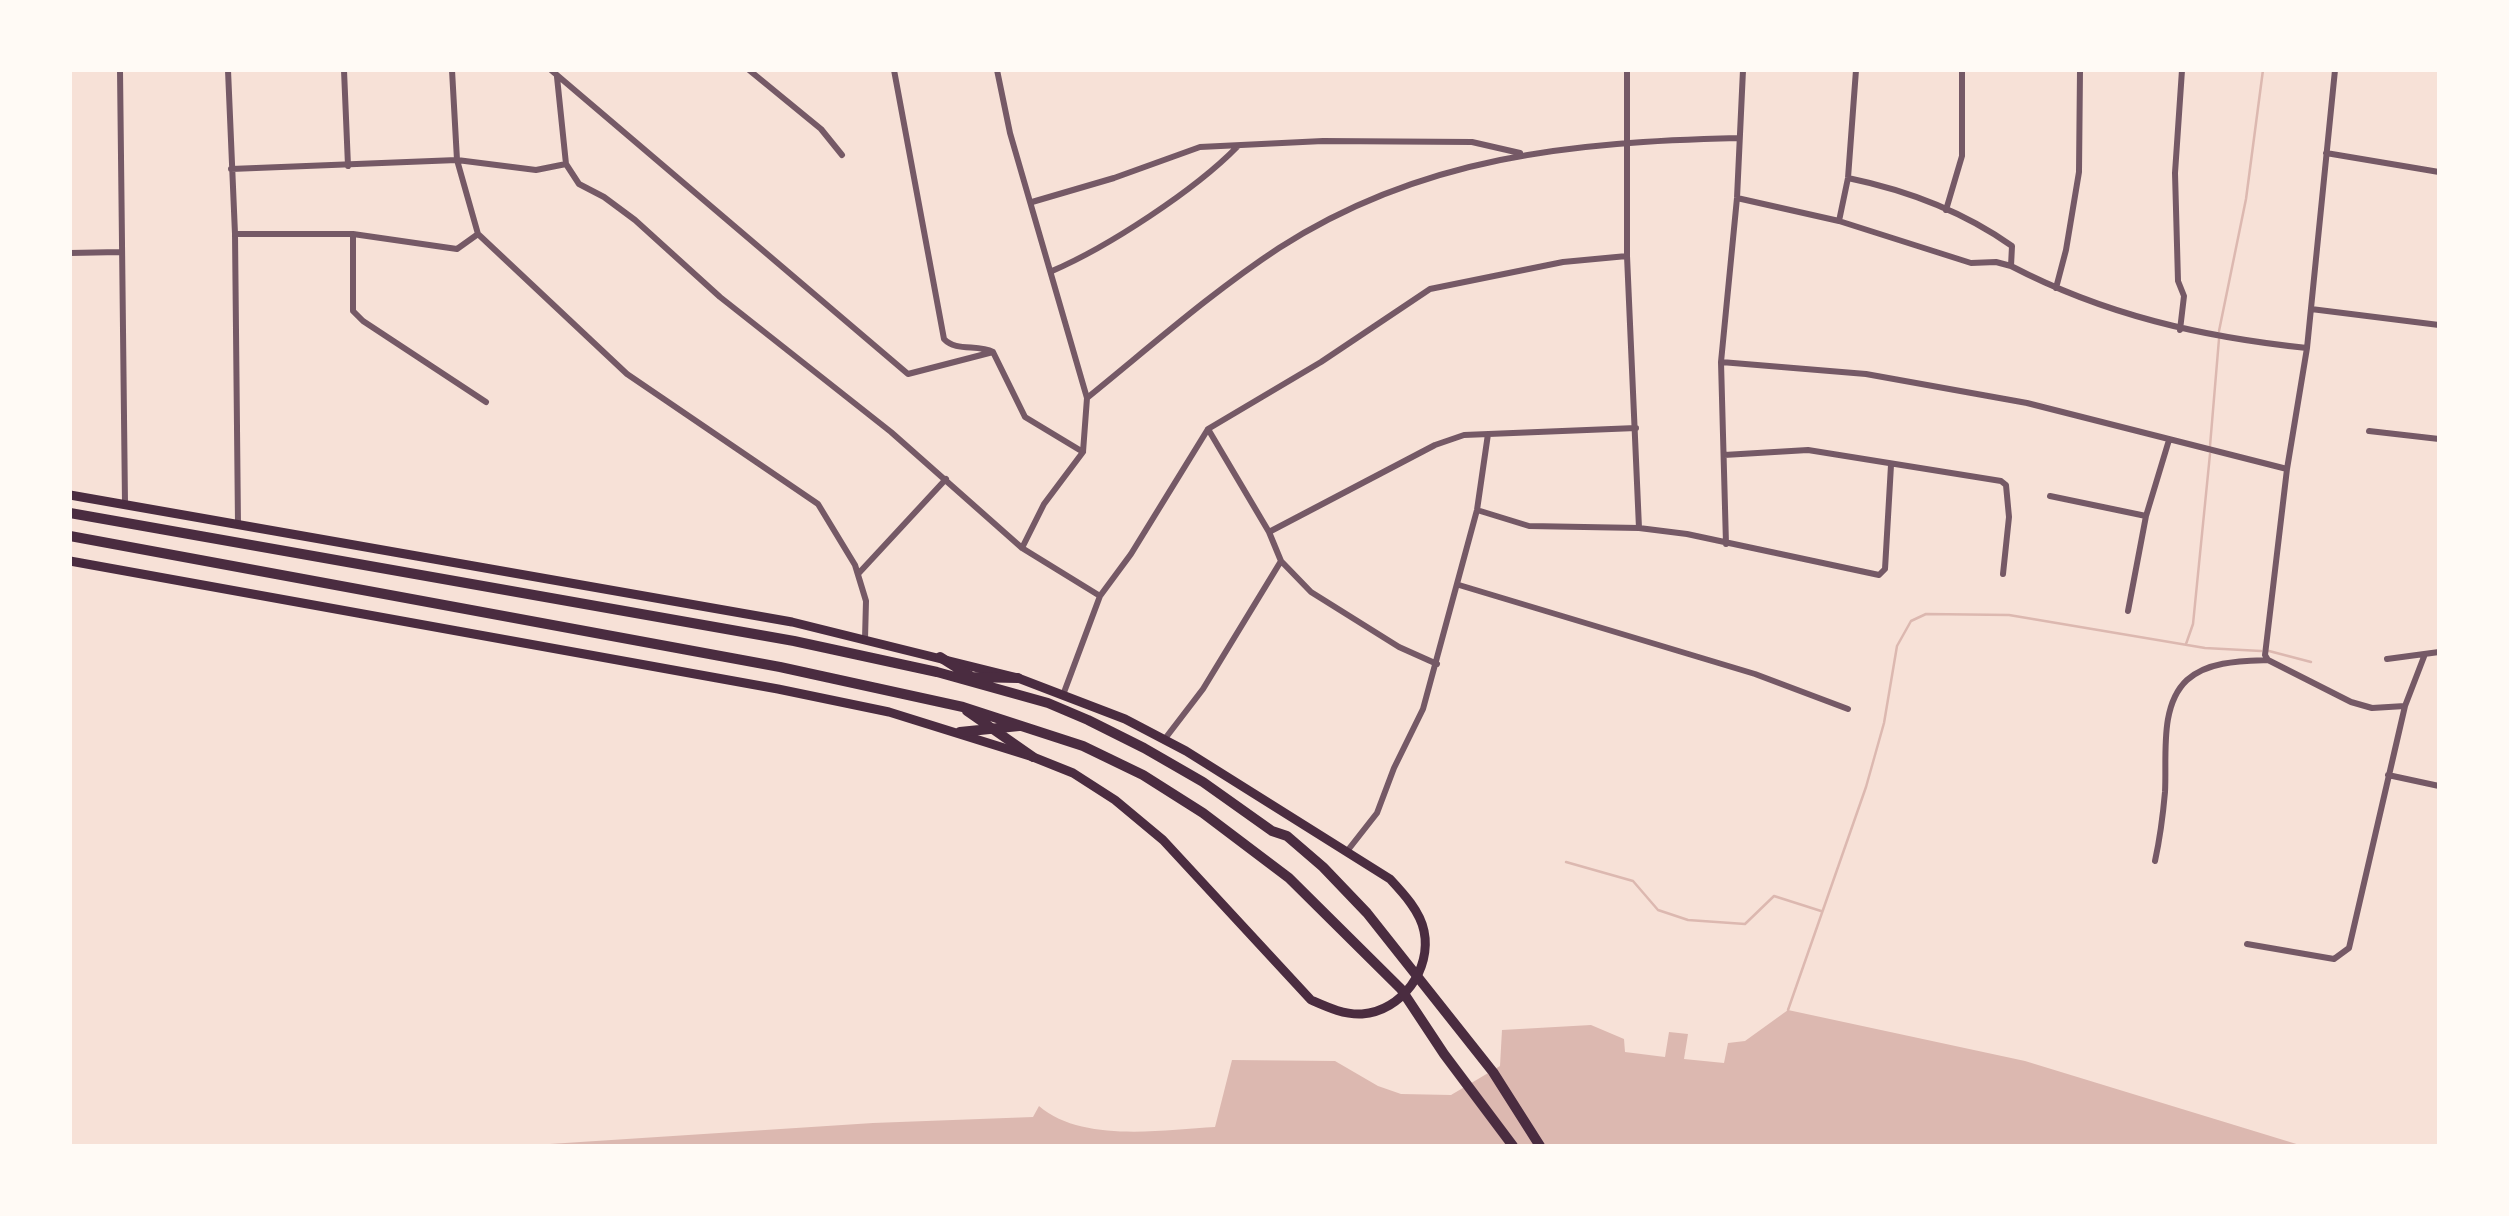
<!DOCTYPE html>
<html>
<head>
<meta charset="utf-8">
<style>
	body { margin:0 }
	#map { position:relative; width:2509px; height:1216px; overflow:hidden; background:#f7e1d7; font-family:Raleway,sans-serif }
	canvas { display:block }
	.frame { position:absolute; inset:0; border:72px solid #fffaf5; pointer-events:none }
</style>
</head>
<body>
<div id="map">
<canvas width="2509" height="1216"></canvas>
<div class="frame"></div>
</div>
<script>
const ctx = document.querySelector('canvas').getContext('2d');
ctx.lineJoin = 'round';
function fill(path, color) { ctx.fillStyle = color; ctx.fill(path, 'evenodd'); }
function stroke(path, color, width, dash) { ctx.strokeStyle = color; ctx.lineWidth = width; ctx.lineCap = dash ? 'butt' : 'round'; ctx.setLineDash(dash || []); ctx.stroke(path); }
fill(new Path2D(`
	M1788,1010L2025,1061L2303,1146H519L873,1123L1033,1117L1039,1106C1082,1143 1162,1130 1215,1127L1232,1060L1335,1061L1378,1086L1401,1094L1451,1095L1500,1066L1502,1030L1591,1025L1624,1039L1625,1052L1665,1057L1669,1032L1688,1034L1684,1059L1724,1063L1728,1043L1745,1041Z`), '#dcb8b0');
stroke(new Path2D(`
	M2219,331L2246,199L2263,70
	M2210,446L2219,339
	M2186,644L2193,624L2210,454
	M2269,651L2311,662
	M1566,862L1633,881L1658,910L1688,920L1745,924L1774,896L1821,911
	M1788,1010L1866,787L1884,723L1897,646L1911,621L1926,614L2009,615L2205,648L2261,651`), '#dcb8b0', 2.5);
stroke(new Path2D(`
	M120,70L125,503
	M228,70L235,234L238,524
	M344,70L348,166
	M452,70L457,160L478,234L627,374L818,504L855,565L866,601L865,639
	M551,70L908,374L993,352
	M749,70L821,129L842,155
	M894,70L944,339C956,352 978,344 993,352L1025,417L1083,452
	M997,70L1010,133L1087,398
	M1627,70V256L1639,528
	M2335,70L2307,348L2287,469L2265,655L2268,660L2351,702L2372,708L2405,706
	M557,77L566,164
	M2326,153L2439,172
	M231,169L457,160L536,170L566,164L579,184L604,197L635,220L720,297L891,432L1022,548L1100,596
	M1848,178C1906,190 1964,212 2012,246L2011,266
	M1737,198L1839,221L1971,263L1996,262L2011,266C2105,315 2202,337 2307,348
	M1032,202L1114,178L1200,147L1323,141L1472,142L1520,153
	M1946,210L1962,156V70
	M1839,221L1848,178L1856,70
	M235,234H353L457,249L478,234
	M353,234V311L363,321L486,402
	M70,253L120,252
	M1052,271C1108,247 1195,190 1237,147
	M2056,288L2066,250L2079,172L2080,70
	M2311,309L2439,325
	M2180,330L2184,296L2178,281L2175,173L2182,70
	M1721,362L1866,374L2027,403L2287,469
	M1208,429L1269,532L1281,561L1311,592L1399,647L1437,664
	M2369,431L2439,439
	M1724,455L1808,450L2001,481L2006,485L2009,517L2003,574
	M2050,496L2146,516
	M1477,510L1529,526L1639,528L1687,534L1879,575L1885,569L1891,465
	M1269,532L1435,445L1464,435L1636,428
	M1726,544L1721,362L1737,198L1743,70
	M1022,548L1044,504L1083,452L1087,398C1150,347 1212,292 1279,248C1422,156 1573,142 1738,138
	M858,574L946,479
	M1459,585L1755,674L1848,709
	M2128,611L2146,516L2169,440
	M2387,659L2439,652
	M1063,695L1100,596L1131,554L1208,429L1321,362L1430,289L1563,262L1627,256
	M1164,740L1203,689L1281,561
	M2388,775L2439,786
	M1348,850L1377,813L1394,768L1423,709L1477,510L1488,434
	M2155,861C2160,838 2163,815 2165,792C2167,757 2159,706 2187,680C2208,661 2241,661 2268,660
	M2247,944L2334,959L2349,948L2405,706L2425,654`), '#755966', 6);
stroke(new Path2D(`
	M70,495L792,622L1018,678L1125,719L1186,751L1390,879C1403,893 1420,911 1424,931C1432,969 1402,1011 1362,1014C1344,1015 1327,1007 1311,1000L1163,840L1115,800L1073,773L1033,757L889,712L778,689L70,561`), '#4a2c40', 9);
stroke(new Path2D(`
	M70,513L794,641L937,672L1048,703L1088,720L1144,748L1203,782L1272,831L1287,836L1323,867L1367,913L1493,1072L1540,1146
	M70,536L780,667L963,707L1083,746L1143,775L1203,813L1289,878L1401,989L1444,1054L1513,1146
	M940,657L975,679
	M969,677L1018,678
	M967,711L1033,757
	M960,732L1019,726`), '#4a2c40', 10);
</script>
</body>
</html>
